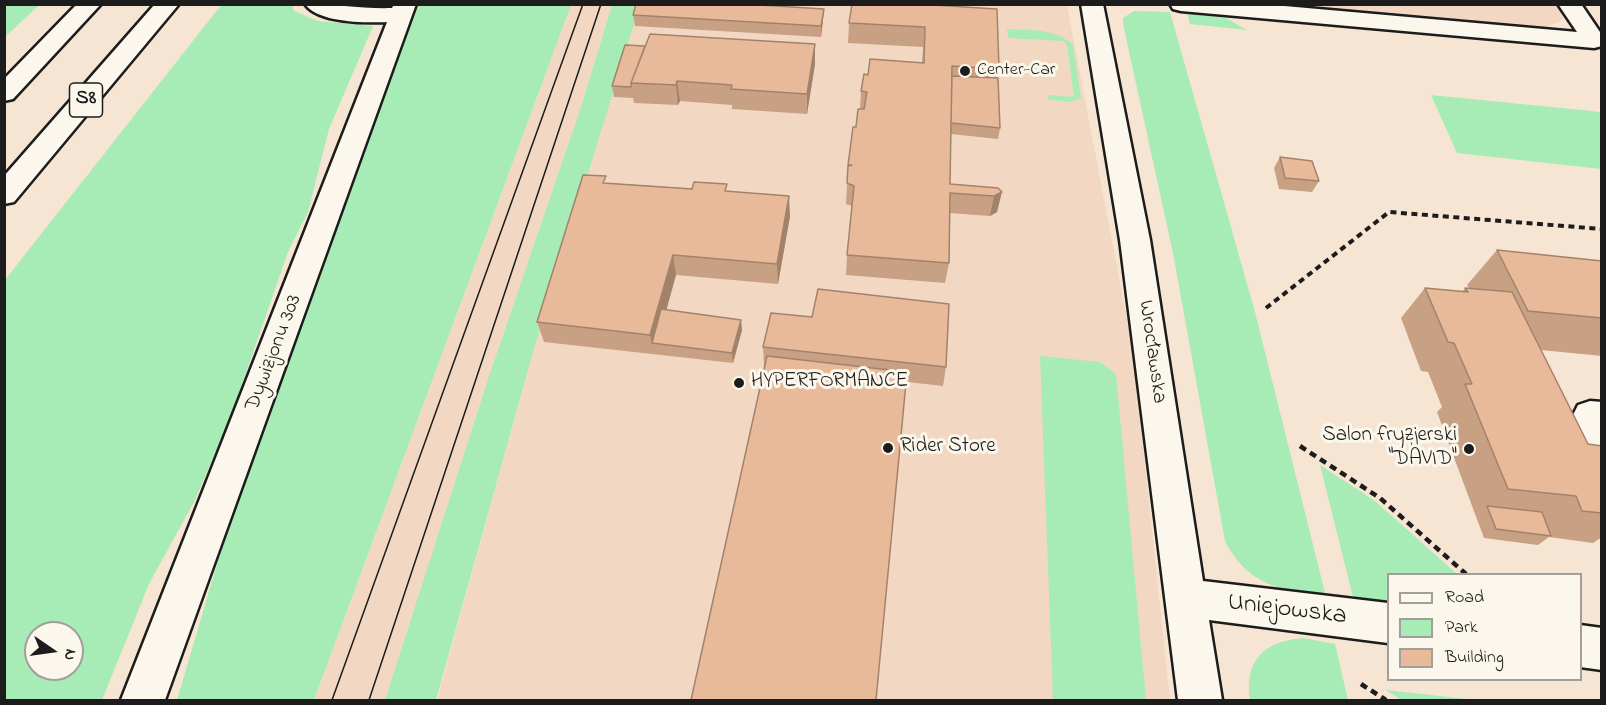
<!DOCTYPE html>
<html>
<head>
<meta charset="utf-8">
<style>
	body { margin:0 }
	#map { position:relative; width:1606px; height:705px; overflow:hidden; background:#f6e5d3; font-family:"Indie Flower",sans-serif }
	canvas { display:block }
	.frame { position:absolute; inset:0; border:6px solid #1c1c1c; pointer-events:none }
	.legend { position:absolute; left:1387px; top:573px; width:195px; height:108px; box-sizing:border-box; background:#fbf7ec; border:2px solid #a29f99; margin:0; padding:8px 10px; list-style:none; font-size:18px; color:#1c1c1c }
	.legend li { display:flex; align-items:center; gap:12px; height:30px }
	.legend b { width:30px; border:2px solid #a29f99 }
	.north { position:absolute; left:24px; top:621px; width:60px; height:60px; box-sizing:border-box; background:#fbf7ec; border:2px solid #a29f99; border-radius:50%; rotate:103deg; font-size:16px; font-weight:700; line-height:24px; text-align:center; color:#1c1c1c }
	.north::after { content:''; display:block; margin:auto; width:21px; height:27px; background:#1c1c1c; clip-path:polygon(50% 0,100% 100%,50% 72%,0 100%) }
</style>
</head>
<body>
<div id="map">
<canvas width="1606" height="705"></canvas>
<div class="frame"></div>
<ul class="legend">
<li><b style="height:8px;background:#fbf7ec"></b>Road</li>
<li><b style="height:16px;background:#a7ebb6"></b>Park</li>
<li><b style="height:16px;background:#e9ba9a"></b>Building</li>
</ul>
<div class="north">N</div>
</div>
<script>
const ctx = document.querySelector('canvas').getContext('2d');
ctx.lineJoin = 'round';
function fill(path, color) { ctx.fillStyle = color; ctx.fill(path, 'evenodd'); }
function stroke(path, color, width, dash) { ctx.strokeStyle = color; ctx.lineWidth = width; ctx.lineCap = dash ? 'butt' : 'round'; ctx.setLineDash(dash || []); ctx.stroke(path); }
function write(font, color, halo, rows, align = 'center') {
  ctx.font = font + ' "Indie Flower",sans-serif'; ctx.lineWidth = 6; ctx.setLineDash([]); ctx.textBaseline = 'middle'; ctx.strokeStyle = halo; ctx.fillStyle = color; for (const [text, x, y, turn = 0] of rows) {
    ctx.save(); ctx.translate(x, y); ctx.rotate((+turn || 0) * Math.PI / 180); ctx.textAlign = isNaN(turn) ? turn : align; if (halo) ctx.strokeText(text, 0, 0); ctx.fillText(text, 0, 0); ctx.restore();
  }
}
fill(new Path2D(`
	M1551,4L1558,8L1563,18L1560,22L1543,27L1263,5Z
	M571,5H612L581,107L488,379L385,700H314Z
	M640,5H1067L1133,351L1170,700H437L536,342Z`), '#f2d8c2');
fill(new Path2D(`
	M5,4H39V5L5,37Z
	M222,4L292,5L294,11L318,21L373,26L329,129L308,212L288,252L232,413L195,500L149,584L102,700H5V280ZM36,633H72V669H36Z
	M413,5H571L314,700H177L263,408Z
	M612,5H640L534,349L436,700H385L488,379L581,107Z
	M1134,11L1170,12L1255,312L1326,597C1281,590 1248,586 1225,541L1173,253L1123,24V18Z
	M1187,13L1226,18L1247,30L1190,24Z
	M1007,29C1030,30 1055,28 1073,45L1081,98L1070,102L1047,99L1049,95L1074,97L1067,45L1063,41L1008,38Z
	M1431,95L1601,112V169L1457,153Z
	M1040,356L1100,362L1116,374L1146,700H1053Z
	M1320,465L1375,501L1457,574H1388V605L1354,601Z
	M1303,638L1335,644L1348,700H1250C1244,661 1264,641 1303,638Z
	M1386,690L1475,700H1401Z`), '#a7ebb6');
const minor = new Path2D(`
	M305,4C334,4 363,9 392,8L394,4H416L165,700H121L387,22C366,23 318,23 305,4Z
	M1081,4H1103L1150,240L1203,581L1388,603V643L1209,620L1222,700H1178L1120,240Z
	M1170,4H1262L1577,32L1558,4H1581L1602,35V46L1594,48L1181,11L1173,9Z
	M1590,401L1602,402V452L1589,448L1573,415L1578,405Z
	M1580,625L1602,628V670L1580,667Z`);
const highway = new Path2D(`
	M77,4H101L13,99L4,101V79Z
	M155,4H179L14,202L4,204V176Z`);
stroke(minor, '#1c1c1c', 5);
stroke(highway, '#1c1c1c', 5);
stroke(new Path2D(`
	M1266,308L1389,212L1602,229`), '#1c1c1c', 4, [6, 4.5]);
stroke(new Path2D(`
	M1300,446L1380,498L1466,574
	M1361,684L1386,700`), '#1c1c1c', 4.5, [7, 5]);
fill(minor, '#fbf7ec');
fill(highway, '#fbf7ec');
stroke(new Path2D(`
	M332,700L583,4
	M369,700L601,4`), '#1c1c1c', 1.5);
fill(new Path2D(`
	M916,4L999,69L998,78L1000,128L998,139L951,134L950,184L998,188L997,212L990,216L950,213L949,263L945,283L846,275L847,255L852,206L846,204L848,165L856,127L860,109L861,91L868,75L922,63L923,47L848,43L849,23Z
	M633,15L823,20L821,37L635,26Z
	M625,45L815,64L807,114L732,109V105L680,101L678,105L634,103L633,98L614,97L612,86Z
	M1280,157L1319,181L1312,192L1279,189L1274,168Z
	M607,183L727,191L790,216L778,284L676,275L666,310L742,330L733,363L544,342L537,322Z
	M1497,250L1602,261V356L1541,350L1588,444L1602,446V537L1593,543L1549,537L1538,545L1484,538L1437,412L1442,407L1428,372L1421,371L1401,318L1425,288L1462,292L1465,288H1469L1467,285Z
	M763,347L946,367L943,386L764,366Z`), '#c8a084');
fill(new Path2D(`
	M824,9L823,20L821,37V26Z
	M815,44V64L807,114V94Z
	M677,81L680,101L678,105L676,85Z
	M1002,192L997,212L990,216L994,196Z
	M789,196L790,216L778,284L777,264Z
	M673,255L676,275L657,344L652,343L650,335Z
	M741,320L742,330L733,363L732,353Z`), '#a3826c');
const building = new Path2D(`
	M636,4H743L824,9L821,26L633,15Z
	M852,4H916L997,9L999,69L952,66L950,184L998,188L1002,192L994,196L950,193L949,263L847,255L854,186L847,183L848,166L852,165H848L853,127H856L858,109H864L867,92L861,91L864,74L868,75L870,59L924,63L925,27L849,23Z
	M650,34L815,44L807,94L731,89L732,85L677,81L676,85L631,83Z
	M625,45L645,46L631,83V87L612,86Z
	M952,76L998,78L1000,128L951,123Z
	M1280,157L1312,161L1319,181L1285,178Z
	M583,175L606,176L603,183L692,189L694,182L727,184L725,191L789,196L777,264L673,255L650,335L537,322Z
	M1497,250L1602,261V318L1528,311Z
	M1425,288L1468,292L1465,288L1512,292L1588,444L1602,446V513L1582,511L1576,496L1508,489L1465,384H1472L1454,343L1448,342Z
	M818,289L949,304L946,367L763,347L771,313L812,317Z
	M661,309L741,320L732,353L652,343Z
	M767,356L907,372L876,700H691Z
	M1487,506L1542,512L1551,536L1496,529Z`);
fill(building, '#e9ba9a');
stroke(building, '#a3826c', 1.5);
for (const [x, y, r, color] of [
	[965,71,6,"#1c1c1c"],
	[739,383,6,"#1c1c1c"],
	[888,448,6,"#1c1c1c"],
	[1469,449,6,"#1c1c1c"]
]) { const dot = new Path2D(); dot.arc(x, y, r, 0, 2 * Math.PI); ctx.fillStyle = color; ctx.fill(dot); stroke(dot, '#fbf7ec', 2); }
write('18px', '#1c1c1c', '#fbf7ec', [
	["Center-Car",977,71]
], 'left');
for (const [x, y, w] of [
	[86,100,33]
]) { const box = new Path2D(); box.roundRect(x - w / 2, y - 17, w, 34, 4.5); ctx.fillStyle = '#fbf7ec'; ctx.fill(box); stroke(box, '#1c1c1c', 1.5); }
write('bold 20px', '#1c1c1c', null, [
	["S8",86,100]
]);
write('21px', '#1c1c1c', '#fbf7ec', [
	["Wrocławska",1151,352,82],
	["Dywizjonu 303",275,353,-69]
]);
write('21px', '#1c1c1c', '#fbf7ec', [
	["HYPERFORMANCE",751,383],
	["Salon fryzjerski",1457,437,"right"],
	["\"DAVID\"",1457,461,"right"],
	["Rider Store",900,448]
], 'left');
write('26px', '#1c1c1c', '#fbf7ec', [
	["Uniejowska",1287,611,7]
]);
</script>
</body>
</html>
